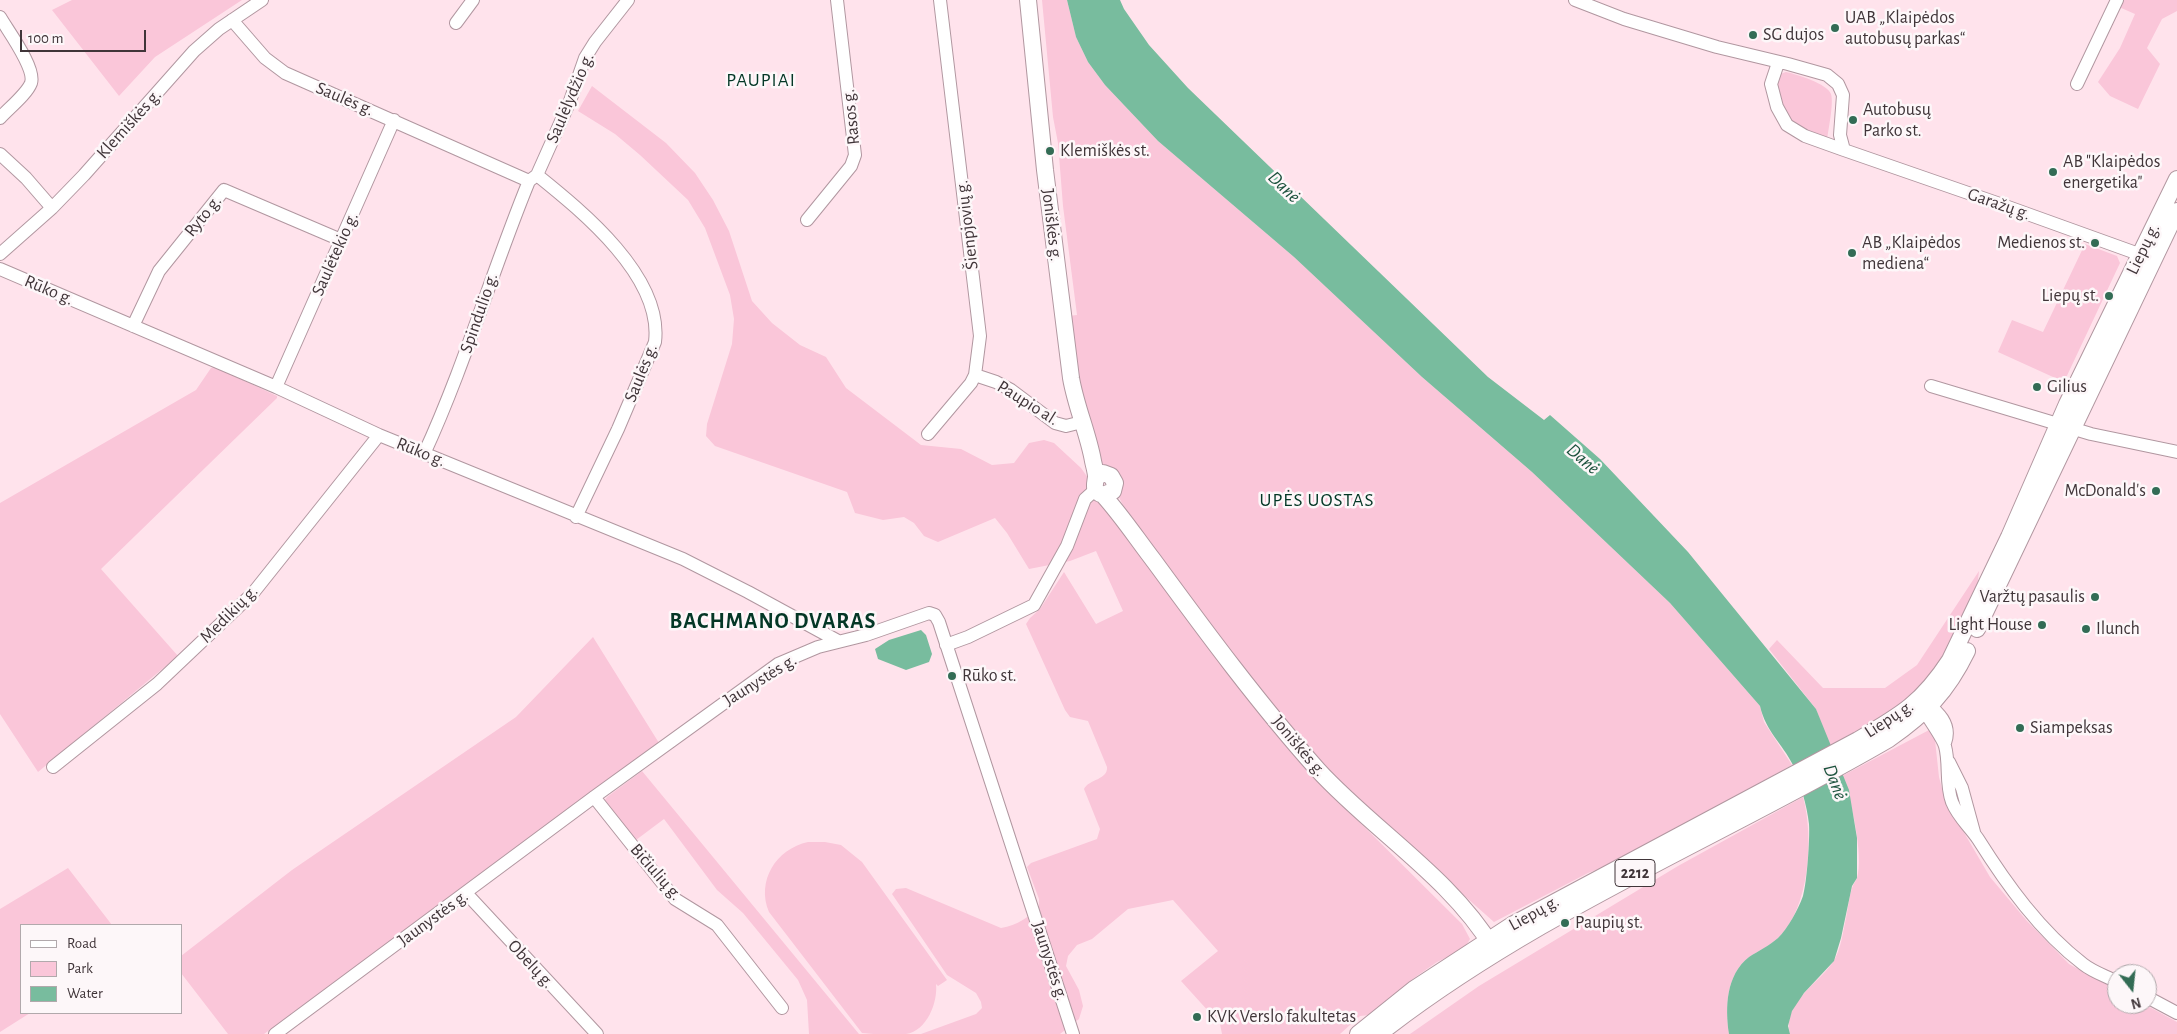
<!DOCTYPE html>
<html>
<head>
<meta charset="utf-8">
<style>
	body { margin:0 }
	#map { position:relative; width:2177px; height:1034px; overflow:hidden; background:#ffe3ec; font-family:"Alegreya Sans",sans-serif }
	canvas { display:block }
	.legend { position:absolute; left:20px; top:924px; width:162px; height:90px; box-sizing:border-box; background:#fdf7f9; border:1px solid #b1a9ac; margin:0; padding:6px 9px; list-style:none; font-size:15px; color:#403539 }
	.legend li { display:flex; align-items:center; gap:10px; height:25px }
	.legend b { width:25px; border:1px solid #b1a9ac }
	.north { position:absolute; left:2107px; top:964px; width:50px; height:50px; box-sizing:border-box; background:#fdf7f9; border:1px solid #b1a9ac; border-radius:50%; rotate:164deg; font-size:14px; font-weight:700; line-height:20px; text-align:center; color:#403539 }
	.north::after { content:''; display:block; margin:auto; width:18px; height:22px; background:#336c55; clip-path:polygon(50% 0,100% 100%,50% 72%,0 100%) }
	.scale { position:absolute; left:20px; top:30px; width:126px; height:22px; box-sizing:border-box; border:2px solid #403539; border-top:0; padding-left:6px; font-size:15px; line-height:18px; white-space:nowrap; color:#403539; -webkit-text-stroke:4px #fdf7f9; paint-order:stroke }
</style>
</head>
<body>
<div id="map">
<canvas width="2177" height="1034"></canvas>
<ul class="legend">
<li><b style="height:6px;background:#fff"></b>Road</li>
<li><b style="height:14px;background:#fac6d9"></b>Park</li>
<li><b style="height:14px;background:#78bc9e"></b>Water</li>
</ul>
<div class="north">N</div>
<div class="scale">100 m</div>
</div>
<script>
const ctx = document.querySelector('canvas').getContext('2d');
ctx.lineJoin = 'round';
function fill(path, color) { ctx.fillStyle = color; ctx.fill(path, 'evenodd'); }
function stroke(path, color, width, dash) { ctx.strokeStyle = color; ctx.lineWidth = width; ctx.lineCap = dash ? 'butt' : 'round'; ctx.setLineDash(dash || []); ctx.stroke(path); }
function write(font, color, halo, rows, align = 'center') {
  ctx.font = font + ' "Alegreya Sans",sans-serif'; ctx.lineWidth = 5; ctx.setLineDash([]); ctx.textBaseline = 'middle'; ctx.strokeStyle = halo; ctx.fillStyle = color; for (const [text, x, y, turn = 0] of rows) {
    ctx.save(); ctx.translate(x, y); ctx.rotate((+turn || 0) * Math.PI / 180); ctx.textAlign = isNaN(turn) ? turn : align; if (halo) ctx.strokeText(text, 0, 0); ctx.fillText(text, 0, 0); ctx.restore();
  }
}
fill(new Path2D(`
	M72,0H242L155,57L119,96L52,10Z
	M1042,0H1067L1076,37L1088,62L1105,85L1158,141L1294,257L1422,377L1532,472L1670,603L1760,706L1764,722L1792,765L1767,779L1768,782L1629,858L1588,873L1494,922L1381,822L1325,770L1296,736L1137,529C1118,498 1095,453 1085,418C1077,385 1074,349 1068,316L1077,315L1063,206L1058,143L1053,117Z
	M2121,0H2177V11L2162,19L2147,48L2160,64L2138,109L2110,96L2098,82L2120,48L2135,14L2119,7Z
	M1786,72C1796,74 1828,84 1831,94C1834,104 1828,130 1827,141L1791,126L1778,98L1776,78L1780,74Z
	M592,86L666,143L695,173L713,200L729,231L752,301L772,323L800,345L826,357L846,388L921,445L961,449L992,465L1014,463L1029,443L1044,440L1054,443L1081,468L1208,647L1303,766L1462,924L1470,939L1464,949L1437,962L1414,978L1370,1015L1360,1016L1340,1034H1222L1220,1024L1181,981L1218,951L1173,900L1128,909L1092,939L1077,945L1068,956L1066,966L1079,990L1083,1006L1079,1019L1060,1034H921L976,1014L982,1008L981,1002L976,993L947,975L892,894L896,889L906,888L1001,928C1018,925 1027,918 1039,907V899L1027,867L1031,863L1097,839L1100,829L1084,789C1089,779 1108,780 1107,767L1088,721L1070,717L1065,710L1026,624L1030,618L1040,609L1064,572L1096,624L1123,611L1096,551L1070,561L1029,569L1007,533L995,518L938,542L924,536L914,523L904,517L883,520L855,513L847,492L715,446L706,436L707,424L732,344L734,319L730,295L705,228L688,200L640,155L615,134L578,111Z
	M2085,244L2117,256L2120,263L2064,382L1998,352L2012,320L2043,332Z
	M215,367L277,396V398L101,569L178,656L38,772L0,714V503L196,390L211,368Z
	M1979,571L1977,588L1946,652L1919,692L1855,736L1853,733L1829,746L1816,709L1769,649L1777,640L1823,688H1885L1917,665Z
	M593,637L659,743L264,1034H228L181,973V956L292,870L516,717Z
	M1931,729L1935,740L1939,777L1945,800L1990,877L2027,921L2069,964L2117,990V1004H2144L2177,1022V1034H1790C1782,1003 1818,984 1833,962C1841,950 1843,931 1846,918C1848,908 1849,897 1852,888C1853,884 1856,881 1857,878C1864,856 1851,797 1842,776Z
	M642,771L859,1034H809L807,1000L798,980L743,913L717,890L664,819L636,840L604,801L607,797Z
	M1803,797C1814,837 1810,908 1778,938C1770,946 1758,951 1749,957C1726,975 1725,1007 1729,1034H1410L1479,986L1678,866Z
	M808,842H825L841,845L862,862L947,980L938,986L936,984C938,1002 927,1031 906,1034C899,1034 892,1034 886,1034C878,1034 869,1034 862,1033L769,912C756,881 776,849 808,842Z
	M68,868L112,925H21V1013H30L0,1032V909Z`), '#fac6d9');
fill(new Path2D(`
	M1067,0H1120L1124,9L1149,45L1188,88L1488,377L1544,420L1550,415L1600,459L1688,552L1816,709L1849,790L1857,838V878L1852,886L1841,938L1834,961L1804,993L1792,1011L1788,1026L1790,1034H1729C1725,1007 1726,975 1749,957C1758,951 1769,946 1778,938C1788,928 1798,910 1803,896C1807,882 1810,839 1809,824C1807,805 1800,783 1793,765C1782,743 1766,732 1760,706L1670,603L1532,472L1422,377L1294,257L1158,141L1105,85L1088,62L1076,37Z
	M921,630L926,635L932,654L929,662L906,670L878,659L875,649L889,640Z`), '#78bc9e');
const minor = new Path2D(`
	M1575,0L1624,19L1717,47L1788,64L1827,75L1838,84L1843,95L1840,135L1844,150L1997,203L2147,257
	M0,17C8,31 36,68 31,83C27,94 8,109 0,118
	M232,20L265,58L285,73L529,181
	M456,23L473,0
	M1778,63L1771,84L1777,107L1787,125L1805,136L1844,150
	M2077,84L2117,0
	M0,154L26,178L52,208
	M537,175C583,212 663,277 655,342L618,429L576,517
	M807,220L851,166L855,155L837,0
	M0,254L52,208L84,175L194,51L219,29L262,0
	M0,269L276,387L379,435L683,559L748,592L838,641
	M133,326L159,271L224,190L341,240
	M975,375L996,382L1011,390L1055,423L1066,426L1082,422
	M1931,386L2091,434L2177,452
	M276,387L394,120
	M928,434L971,383L975,375L980,336L940,0
	M424,454C465,365 492,271 529,181L537,175L570,101L585,58L595,42L628,0
	M946,645L968,637L1034,605L1067,546L1085,499L1095,490
	M1924,700C1938,712 1952,724 1945,743
	M1919,703C1925,713 1943,738 1945,746C1950,764 1945,783 1952,802C1958,817 1969,826 1978,839C2007,885 2040,931 2083,964C2093,972 2106,976 2117,982
	M1949,762L1962,788L1974,832
	M53,767L157,684L253,593L379,435
	M594,797L675,899L717,925L782,1008
	M466,893L597,1034
	M2147,997L2177,1013
	M275,1034L594,797L778,664L818,647L866,635L929,613L935,615L939,622L1073,1034`);
const major = new Path2D(`
	M1028,0L1045,170L1071,378C1076,407 1088,433 1093,461C1094,466 1096,472 1096,477C1095,485 1092,491 1103,495L1113,491L1115,483L1111,476L1103,473L1096,478
	M1103,495C1122,516 1137,539 1154,561C1206,632 1259,704 1318,770C1373,830 1451,878 1493,948
	M1977,629L2177,211
	M1358,1034L1414,989L1512,925L1858,740C1901,715 1922,703 1950,660L2009,537L2067,404L2177,179
	M1379,1034C1535,912 1719,838 1889,739C1926,713 1947,692 1967,651`);
stroke(minor, '#b197a0', 14);
stroke(major, '#b197a0', 18);
stroke(minor, '#fff', 12);
stroke(major, '#fff', 16);
for (const [x, y, r, color] of [
	[1835,28,5,"#336c55"],
	[1753,35,5,"#336c55"],
	[1853,120,5,"#336c55"],
	[1050,151,5,"#336c55"],
	[2053,172,5,"#336c55"],
	[2095,243,5,"#336c55"],
	[1852,253,5,"#336c55"],
	[2109,296,5,"#336c55"],
	[2037,387,5,"#336c55"],
	[2156,491,5,"#336c55"],
	[2095,597,5,"#336c55"],
	[2042,625,5,"#336c55"],
	[2086,629,5,"#336c55"],
	[952,676,5,"#336c55"],
	[2020,728,5,"#336c55"],
	[1565,923,5,"#336c55"],
	[1197,1017,5,"#336c55"]
]) { const dot = new Path2D(); dot.arc(x, y, r, 0, 2 * Math.PI); ctx.fillStyle = color; ctx.fill(dot); stroke(dot, '#fdf7f9', 2); }
for (const [x, y, w] of [
	[1635,873,40]
]) { const box = new Path2D(); box.roundRect(x - w / 2, y - 13.5, w, 27, 4); ctx.fillStyle = '#fdf7f9'; ctx.fill(box); stroke(box, '#403539', 1); }
write('bold 16px', '#403539', null, [
	["2212",1635,873]
]);
write('18px', '#403539', '#fdf7f9', [
	["UAB „Klaipėdos",1845,18],
	["autobusų parkas“",1845,39],
	["SG dujos",1763,35],
	["Autobusų",1863,110],
	["Parko st.",1863,131],
	["Klemiškės st.",1060,151],
	["AB \"Klaipėdos",2063,162],
	["energetika\"",2063,183],
	["AB „Klaipėdos",1862,243],
	["mediena“",1862,264],
	["Medienos st.",2085,243,"right"],
	["Liepų st.",2099,296,"right"],
	["Gilius",2047,387],
	["McDonald's",2146,491,"right"],
	["Varžtų pasaulis",2085,597,"right"],
	["Light House",2032,625,"right"],
	["Ilunch",2096,629],
	["Rūko st.",962,676],
	["Siampeksas",2030,728],
	["Paupių st.",1575,923],
	["KVK Verslo fakultetas",1207,1017]
], 'left');
write('18px', '#403539', '#fdf7f9', [
	["Saulėlydžio g.",570,98,-67],
	["Saulės g.",345,99,23],
	["Rasos g.",851,117,-96],
	["Klemiškės g.",129,124,-48],
	["Garažų g.",1999,204,19],
	["Ryto g.",203,216,-51],
	["Šienpjovių g.",967,225,-97],
	["Joniškės g.",1052,225,83],
	["Liepų g.",2143,249,-64],
	["Saulėtekio g.",335,254,-66],
	["Rūko g.",49,290,23],
	["Spindulio g.",479,313,-71],
	["Saulės g.",641,373,-68],
	["Paupio al.",1028,403,32],
	["Rūko g.",421,452,22],
	["Medikių g.",229,614,-45],
	["Jaunystės g.",760,680,-32],
	["Liepų g.",1889,719,-33],
	["Joniškės g.",1299,746,50],
	["Bičiulių g.",656,872,49],
	["Liepų g.",1534,913,-29],
	["Jaunystės g.",433,918,-36],
	["Jaunystės g.",1050,961,72],
	["Obelų g.",531,964,47]
]);
ctx.letterSpacing = '1px';
write('19px', '#043726', '#fdf7f9', [
	["PAUPIAI",761,80],
	["UPĖS UOSTAS",1317,500]
]);
ctx.letterSpacing = '0px';
write('italic 19px', '#1c523d', '#fdf7f9', [
	["Danė",1284,187,44],
	["Danė",1583,459,41],
	["Danė",1835,782,69]
]);
ctx.letterSpacing = '1px';
write('bold 22px', '#043726', '#fdf7f9', [
	["BACHMANO DVARAS",773,621]
]);
ctx.letterSpacing = '0px';
</script>
</body>
</html>
